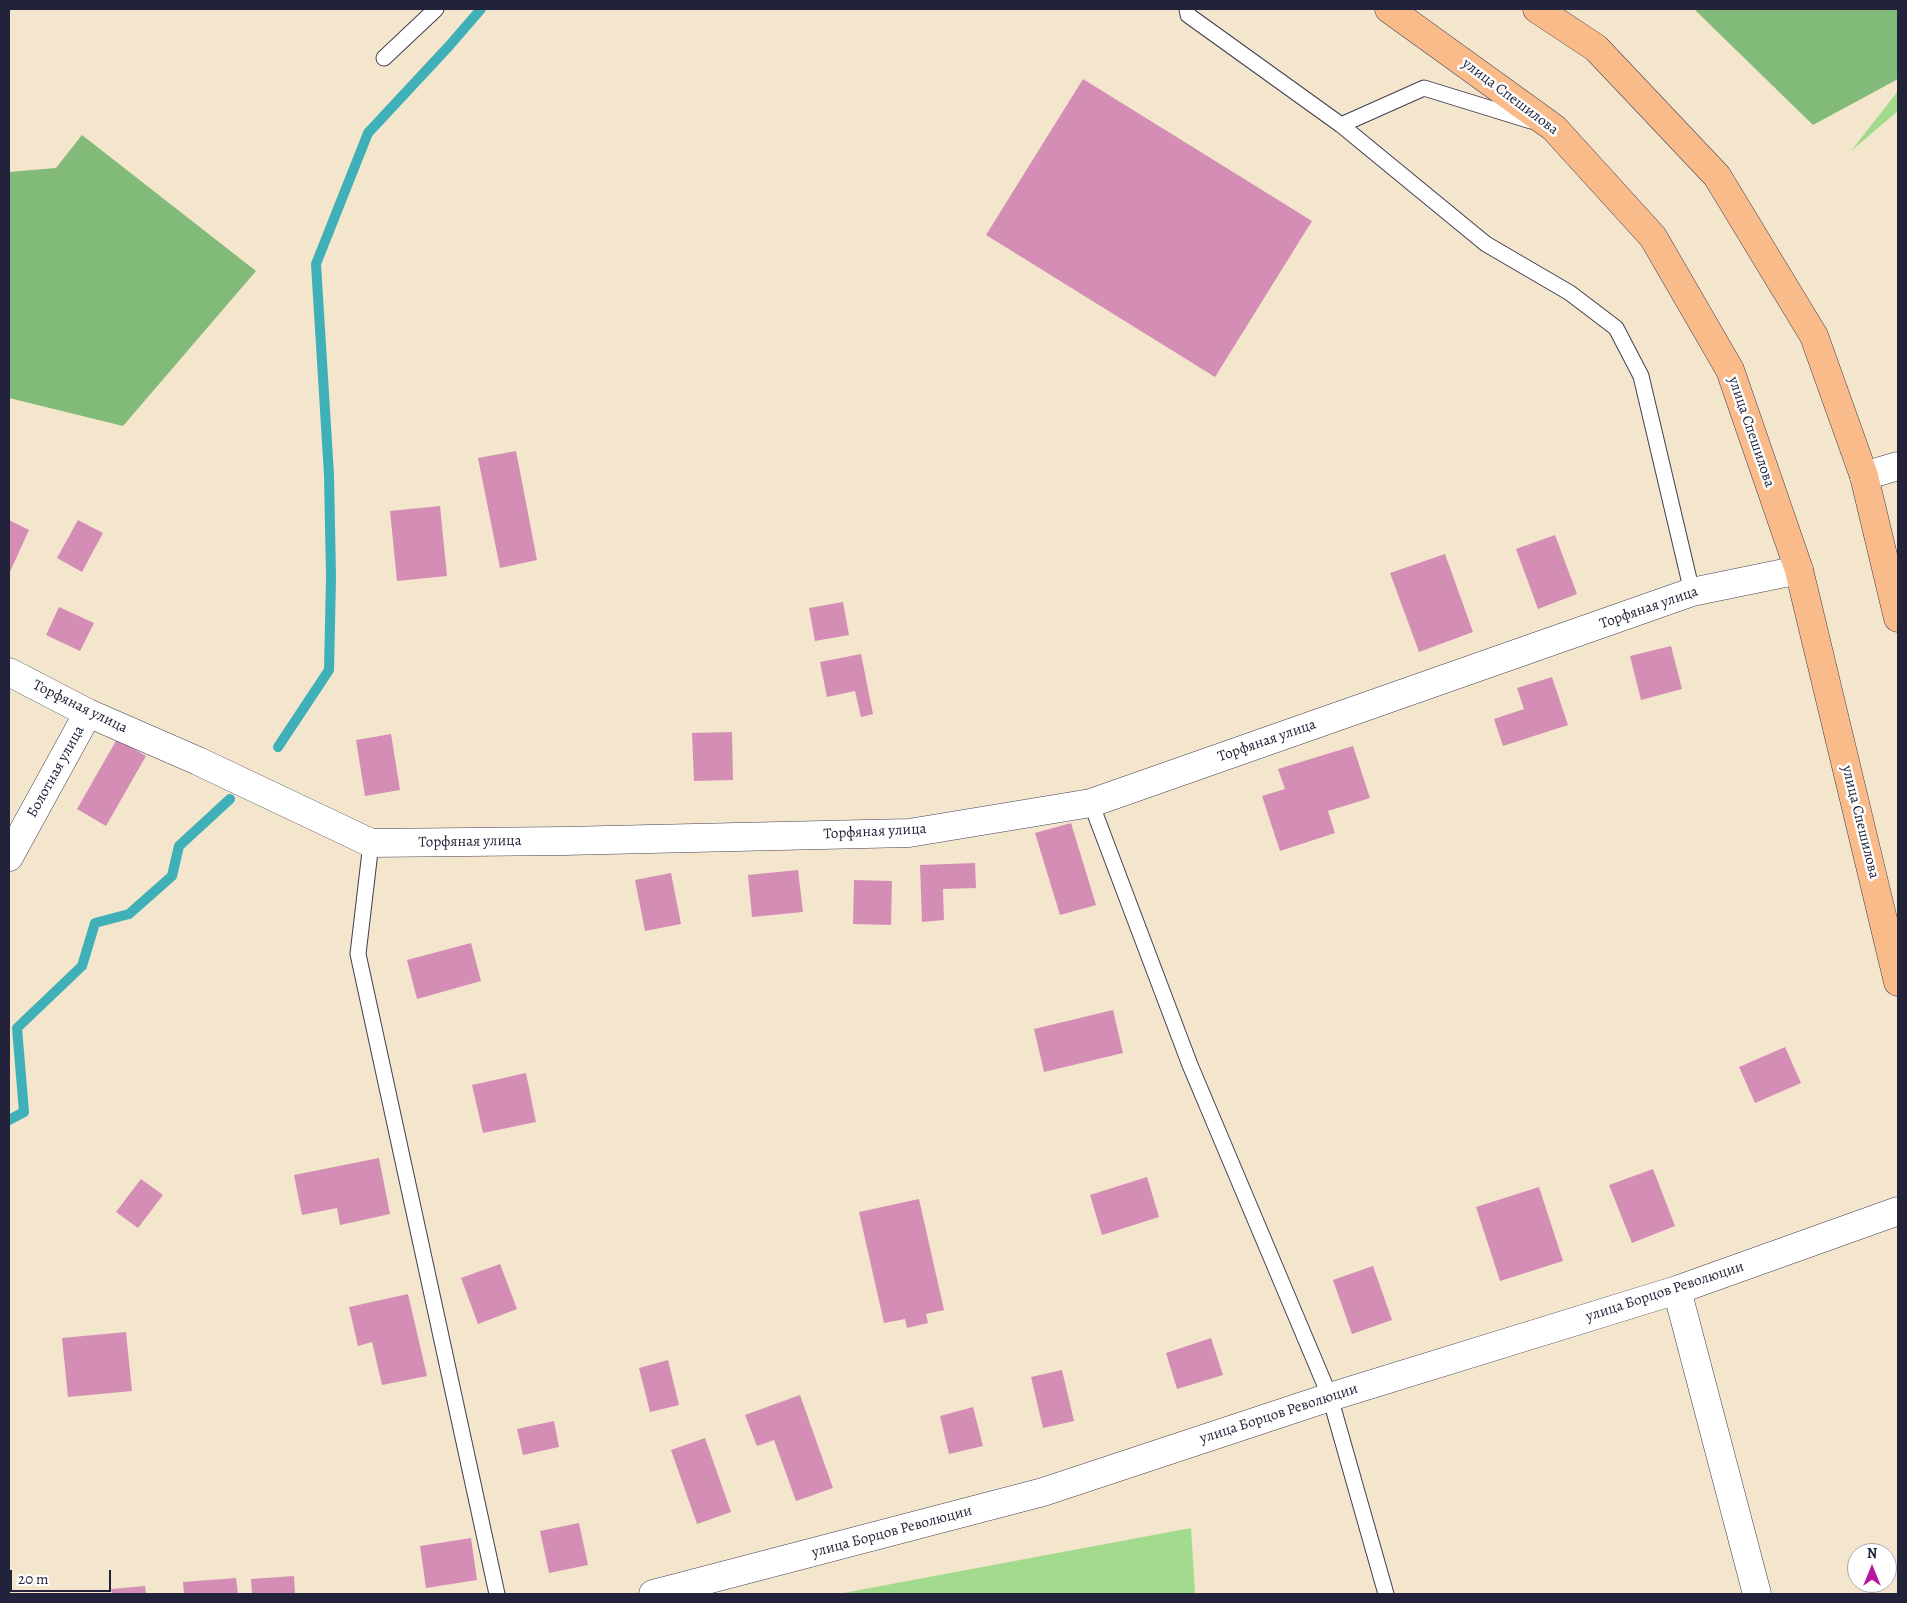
<!DOCTYPE html>
<html>
<head>
<meta charset="utf-8">
<style>
	body { margin:0 }
	#map { position:relative; width:1907px; height:1603px; overflow:hidden; background:#f4e5cd; font-family:Alegreya,serif }
	canvas { display:block }
	.frame { position:absolute; inset:0; border:10px solid #22223b; pointer-events:none }
	.north { position:absolute; left:1847px; top:1543px; width:50px; height:50px; box-sizing:border-box; background:#fff; border:1px solid #a7a7b1; border-radius:50%; rotate:0deg; font-size:14px; font-weight:700; line-height:20px; text-align:center; color:#22223b }
	.north::after { content:''; display:block; margin:auto; width:18px; height:22px; background:#b5179e; clip-path:polygon(50% 0,100% 100%,50% 72%,0 100%) }
	.scale { position:absolute; left:10px; top:1570px; width:101px; height:22px; box-sizing:border-box; border:2px solid #22223b; border-top:0; padding-left:6px; font-size:15px; line-height:18px; white-space:nowrap; color:#22223b; -webkit-text-stroke:4px #fff; paint-order:stroke }
</style>
</head>
<body>
<div id="map">
<canvas width="1907" height="1603"></canvas>
<div class="frame"></div>
<div class="north">N</div>
<div class="scale">20 m</div>
</div>
<script>
const ctx = document.querySelector('canvas').getContext('2d');
ctx.lineJoin = 'round';
function fill(path, color) { ctx.fillStyle = color; ctx.fill(path, 'evenodd'); }
function stroke(path, color, width, dash) { ctx.strokeStyle = color; ctx.lineWidth = width; ctx.lineCap = dash ? 'butt' : 'round'; ctx.setLineDash(dash || []); ctx.stroke(path); }
function write(font, color, halo, rows, align = 'center') {
  ctx.font = font + ' Alegreya,serif'; ctx.lineWidth = 5; ctx.setLineDash([]); ctx.textBaseline = 'middle'; ctx.strokeStyle = halo; ctx.fillStyle = color; for (const [text, x, y, turn = 0] of rows) {
    ctx.save(); ctx.translate(x, y); ctx.rotate((+turn || 0) * Math.PI / 180); ctx.textAlign = isNaN(turn) ? turn : align; if (halo) ctx.strokeText(text, 0, 0); ctx.fillText(text, 0, 0); ctx.restore();
  }
}
fill(new Path2D(`
	M1898,91V111L1851,151Z
	M1191,1528L1195,1594H838Z`), '#a3db8e');
fill(new Path2D(`
	M1694,9H1898V79L1813,125Z
	M82,135L256,271L123,426L9,398V172L56,168Z`), '#82bb79');
stroke(new Path2D(`
	M278,747L329,670L331,577L329,475L316,264L368,133L449,46L481,9
	M9,1120L24,1112L17,1028L82,966L95,923L129,914L172,876L179,846L230,799`), '#3fb0b8', 10);
fill(new Path2D(`
	M1083,79L1312,221L1215,377L986,235Z
	M516,451L537,560L500,568L478,458Z
	M440,506L447,576L397,581L390,511Z
	M9,520L29,530L9,574Z
	M78,520L103,533L82,572L57,558Z
	M1555,535L1577,594L1538,609L1516,549Z
	M1445,554L1473,632L1419,652L1390,573Z
	M843,602L849,635L815,641L809,608Z
	M59,607L94,623L80,651L46,635Z
	M1671,646L1682,689L1641,700L1630,656Z
	M861,654L873,714L861,717L855,691L827,697L820,662Z
	M1552,677L1568,725L1503,746L1494,719L1524,709L1517,688Z
	M732,732L733,780L694,781L692,733Z
	M391,734L400,790L365,796L356,740Z
	M117,739L146,756L106,826L77,809Z
	M1353,746L1370,798L1328,811L1335,833L1280,851L1262,796L1285,789L1278,769Z
	M1071,823L1096,905L1060,915L1035,833Z
	M975,863L976,888L943,889L944,920L922,922L920,865Z
	M798,870L803,912L752,917L748,875Z
	M671,873L681,924L645,931L635,880Z
	M854,880L892,881L891,925L853,924Z
	M471,943L481,981L417,999L407,960Z
	M1113,1010L1123,1053L1044,1072L1034,1029Z
	M1785,1047L1801,1083L1755,1103L1739,1067Z
	M526,1073L536,1122L483,1133L472,1085Z
	M379,1158L390,1214L340,1225L337,1208L302,1215L294,1175Z
	M1653,1169L1675,1226L1632,1243L1609,1185Z
	M1147,1177L1159,1217L1102,1235L1090,1195Z
	M141,1179L163,1195L138,1228L116,1212Z
	M1539,1187L1563,1261L1500,1281L1476,1207Z
	M919,1199L944,1310L926,1314L928,1323L907,1328L905,1319L884,1323L859,1212Z
	M500,1264L517,1309L478,1324L461,1278Z
	M1373,1266L1392,1320L1352,1334L1333,1280Z
	M408,1294L427,1376L382,1385L372,1342L358,1346L349,1307Z
	M126,1332L132,1391L68,1397L62,1338Z
	M1211,1338L1223,1375L1177,1389L1166,1353Z
	M668,1360L679,1405L650,1412L639,1368Z
	M1062,1370L1074,1421L1043,1428L1031,1377Z
	M800,1395L833,1488L796,1501L774,1440L757,1446L745,1415Z
	M973,1407L983,1446L949,1454L940,1416Z
	M554,1421L559,1447L523,1455L517,1429Z
	M705,1438L731,1512L697,1524L671,1450Z
	M579,1523L588,1565L549,1573L540,1531Z
	M471,1538L477,1580L426,1588L420,1546Z
	M294,1576L295,1594H252L251,1579Z
	M236,1578L238,1594H184L183,1582Z
	M145,1586L146,1594H112L111,1589Z`), '#d48eb6');
const lane = new Path2D(`
	M1187,9L1188,15L1341,125L1486,244L1570,293L1616,328L1641,376L1692,592
	M384,58L436,9
	M1341,125L1424,88L1531,121
	M1091,803L1190,1065L1330,1397L1386,1594
	M371,843L358,954L497,1594`);
const street = new Path2D(`
	M1864,476L1898,466
	M9,672L88,713L198,761L371,843L564,841L909,833L1091,803L1692,592L1799,570
	M9,857L88,713
	M1677,1290L1757,1594
	M653,1594L1043,1492L1330,1397L1677,1290L1898,1211`);
const primary = new Path2D(`
	M1389,9L1554,128L1653,237L1730,370L1799,570L1898,982
	M1537,9L1596,48L1717,176L1814,336L1864,476L1898,618`);
stroke(lane, '#423f51', 17);
stroke(street, '#423f51', 29);
stroke(primary, '#423f51', 29);
stroke(lane, '#fff', 15);
stroke(street, '#fff', 28);
stroke(primary, '#fabb8b', 28);
write('15px', '#22223b', '#fff', [
	["улица Спешилова",1510,97,37],
	["улица Спешилова",1751,432,71],
	["Торфяная улица",1649,608,-19],
	["Торфяная улица",80,707,26],
	["Торфяная улица",1267,741,-19],
	["Болотная улица",56,772,-61],
	["улица Спешилова",1860,822,76],
	["Торфяная улица",875,832,-3],
	["Торфяная улица",470,842,-1],
	["улица Борцов Революции",1665,1292,-18],
	["улица Борцов Революции",1279,1414,-18],
	["улица Борцов Революции",892,1532,-15]
]);
</script>
</body>
</html>
